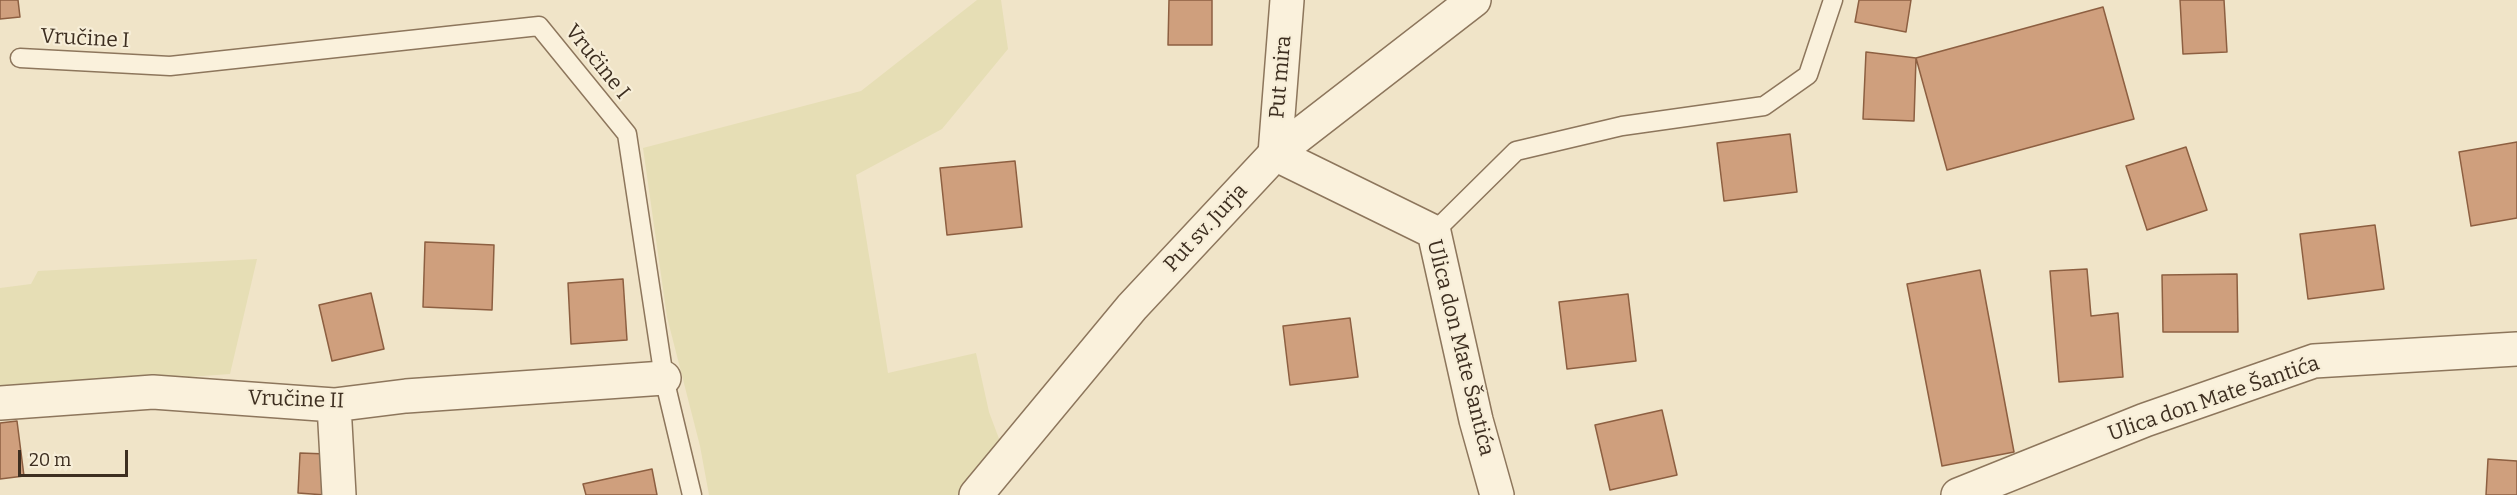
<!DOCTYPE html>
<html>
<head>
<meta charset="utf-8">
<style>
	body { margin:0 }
	#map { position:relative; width:2517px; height:495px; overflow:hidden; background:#f0e4c8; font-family:Bitter,serif }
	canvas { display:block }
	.scale { position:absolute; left:18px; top:450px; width:110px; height:27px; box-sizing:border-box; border:3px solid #3d2e20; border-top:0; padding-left:8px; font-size:18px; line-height:21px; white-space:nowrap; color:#3d2e20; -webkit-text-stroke:4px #f7eed8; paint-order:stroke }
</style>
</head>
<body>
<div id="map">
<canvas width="2517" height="495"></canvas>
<div class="scale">20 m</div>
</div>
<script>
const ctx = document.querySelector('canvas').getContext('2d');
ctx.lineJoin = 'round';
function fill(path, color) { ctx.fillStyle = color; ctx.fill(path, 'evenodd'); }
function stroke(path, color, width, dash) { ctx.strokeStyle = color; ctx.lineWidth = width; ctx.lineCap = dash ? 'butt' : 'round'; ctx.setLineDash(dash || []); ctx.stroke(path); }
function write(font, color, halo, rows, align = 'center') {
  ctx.font = font + ' Bitter,serif'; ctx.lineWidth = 4.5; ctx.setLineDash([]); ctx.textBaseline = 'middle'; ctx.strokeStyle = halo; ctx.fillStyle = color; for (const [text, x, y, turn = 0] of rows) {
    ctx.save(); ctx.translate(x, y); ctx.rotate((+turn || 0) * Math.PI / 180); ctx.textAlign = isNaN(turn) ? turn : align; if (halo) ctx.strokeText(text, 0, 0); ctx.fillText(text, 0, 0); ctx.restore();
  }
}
fill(new Path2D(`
	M977,0H1001L1008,49L942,129L856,175L888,373L976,353L989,412L1004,452L960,495H709L700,446L667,317L643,148L861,91Z
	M257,259L230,374L0,391V288L31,284L38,271Z`), '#e6deb5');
const building = new Path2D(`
	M0,0H18L20,17L0,19Z
	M1169,0H1212V45H1168Z
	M1859,0H1911L1906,32L1855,22Z
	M2180,0H2224L2227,52L2183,54Z
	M2103,7L2134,119L1947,170L1916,58Z
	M1866,52L1916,58L1914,121L1863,119Z
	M1790,134L1797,192L1724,201L1717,143Z
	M2517,142V218L2471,226L2459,152Z
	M2186,147L2207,210L2147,230L2126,166Z
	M1015,161L1022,227L947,235L940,168Z
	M2375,225L2384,289L2308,299L2300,234Z
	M425,242L494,245L492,310L423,307Z
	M2087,269L2091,316L2118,313L2123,377L2059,382L2050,271Z
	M1980,270L2014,452L1942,466L1907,284Z
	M2237,274L2238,332H2163L2162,275Z
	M623,279L627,340L571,344L568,283Z
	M371,293L384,349L332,361L319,305Z
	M1628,294L1636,361L1567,369L1559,302Z
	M1350,318L1358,377L1290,385L1283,326Z
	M1662,410L1677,475L1610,490L1595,425Z
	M17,421L24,476L0,479V423Z
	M300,453L327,454L325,495L298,493Z
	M2488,459L2517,461V495H2486Z
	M652,469L657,495H586L583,484Z`);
fill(building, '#cf9f7d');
stroke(building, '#8d5f41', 1.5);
const service = new Path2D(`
	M20,58L170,66L539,26L627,134L664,378L692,495
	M1434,232L1516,151L1622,126L1764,106L1808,75L1833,0`);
const minor = new Path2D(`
	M1287,0L1275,154L1434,232L1476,420L1497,495
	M0,403L153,392L334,405L406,396L664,378
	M334,405L339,495
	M1958,495L2145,420L2314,361L2517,349`);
const tertiary = new Path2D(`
	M976,495L1132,307L1275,154L1474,0`);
stroke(service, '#8d765c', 21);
stroke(minor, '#8d765c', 36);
stroke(tertiary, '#8d765c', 36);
stroke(service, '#faf1dc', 18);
stroke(minor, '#faf1dc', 33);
stroke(tertiary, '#faf1dc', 33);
write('21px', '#3d2e20', '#f7eed8', [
	["Vručine I",85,39,3],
	["Vručine I",597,62,51],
	["Put mira",1281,77,-85],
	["Put sv. Jurja",1206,228,-47],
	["Ulica don Mate Šantića",1460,348,76],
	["Ulica don Mate Šantića",2214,399,-19],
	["Vručine II",296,400,2]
]);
</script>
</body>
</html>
